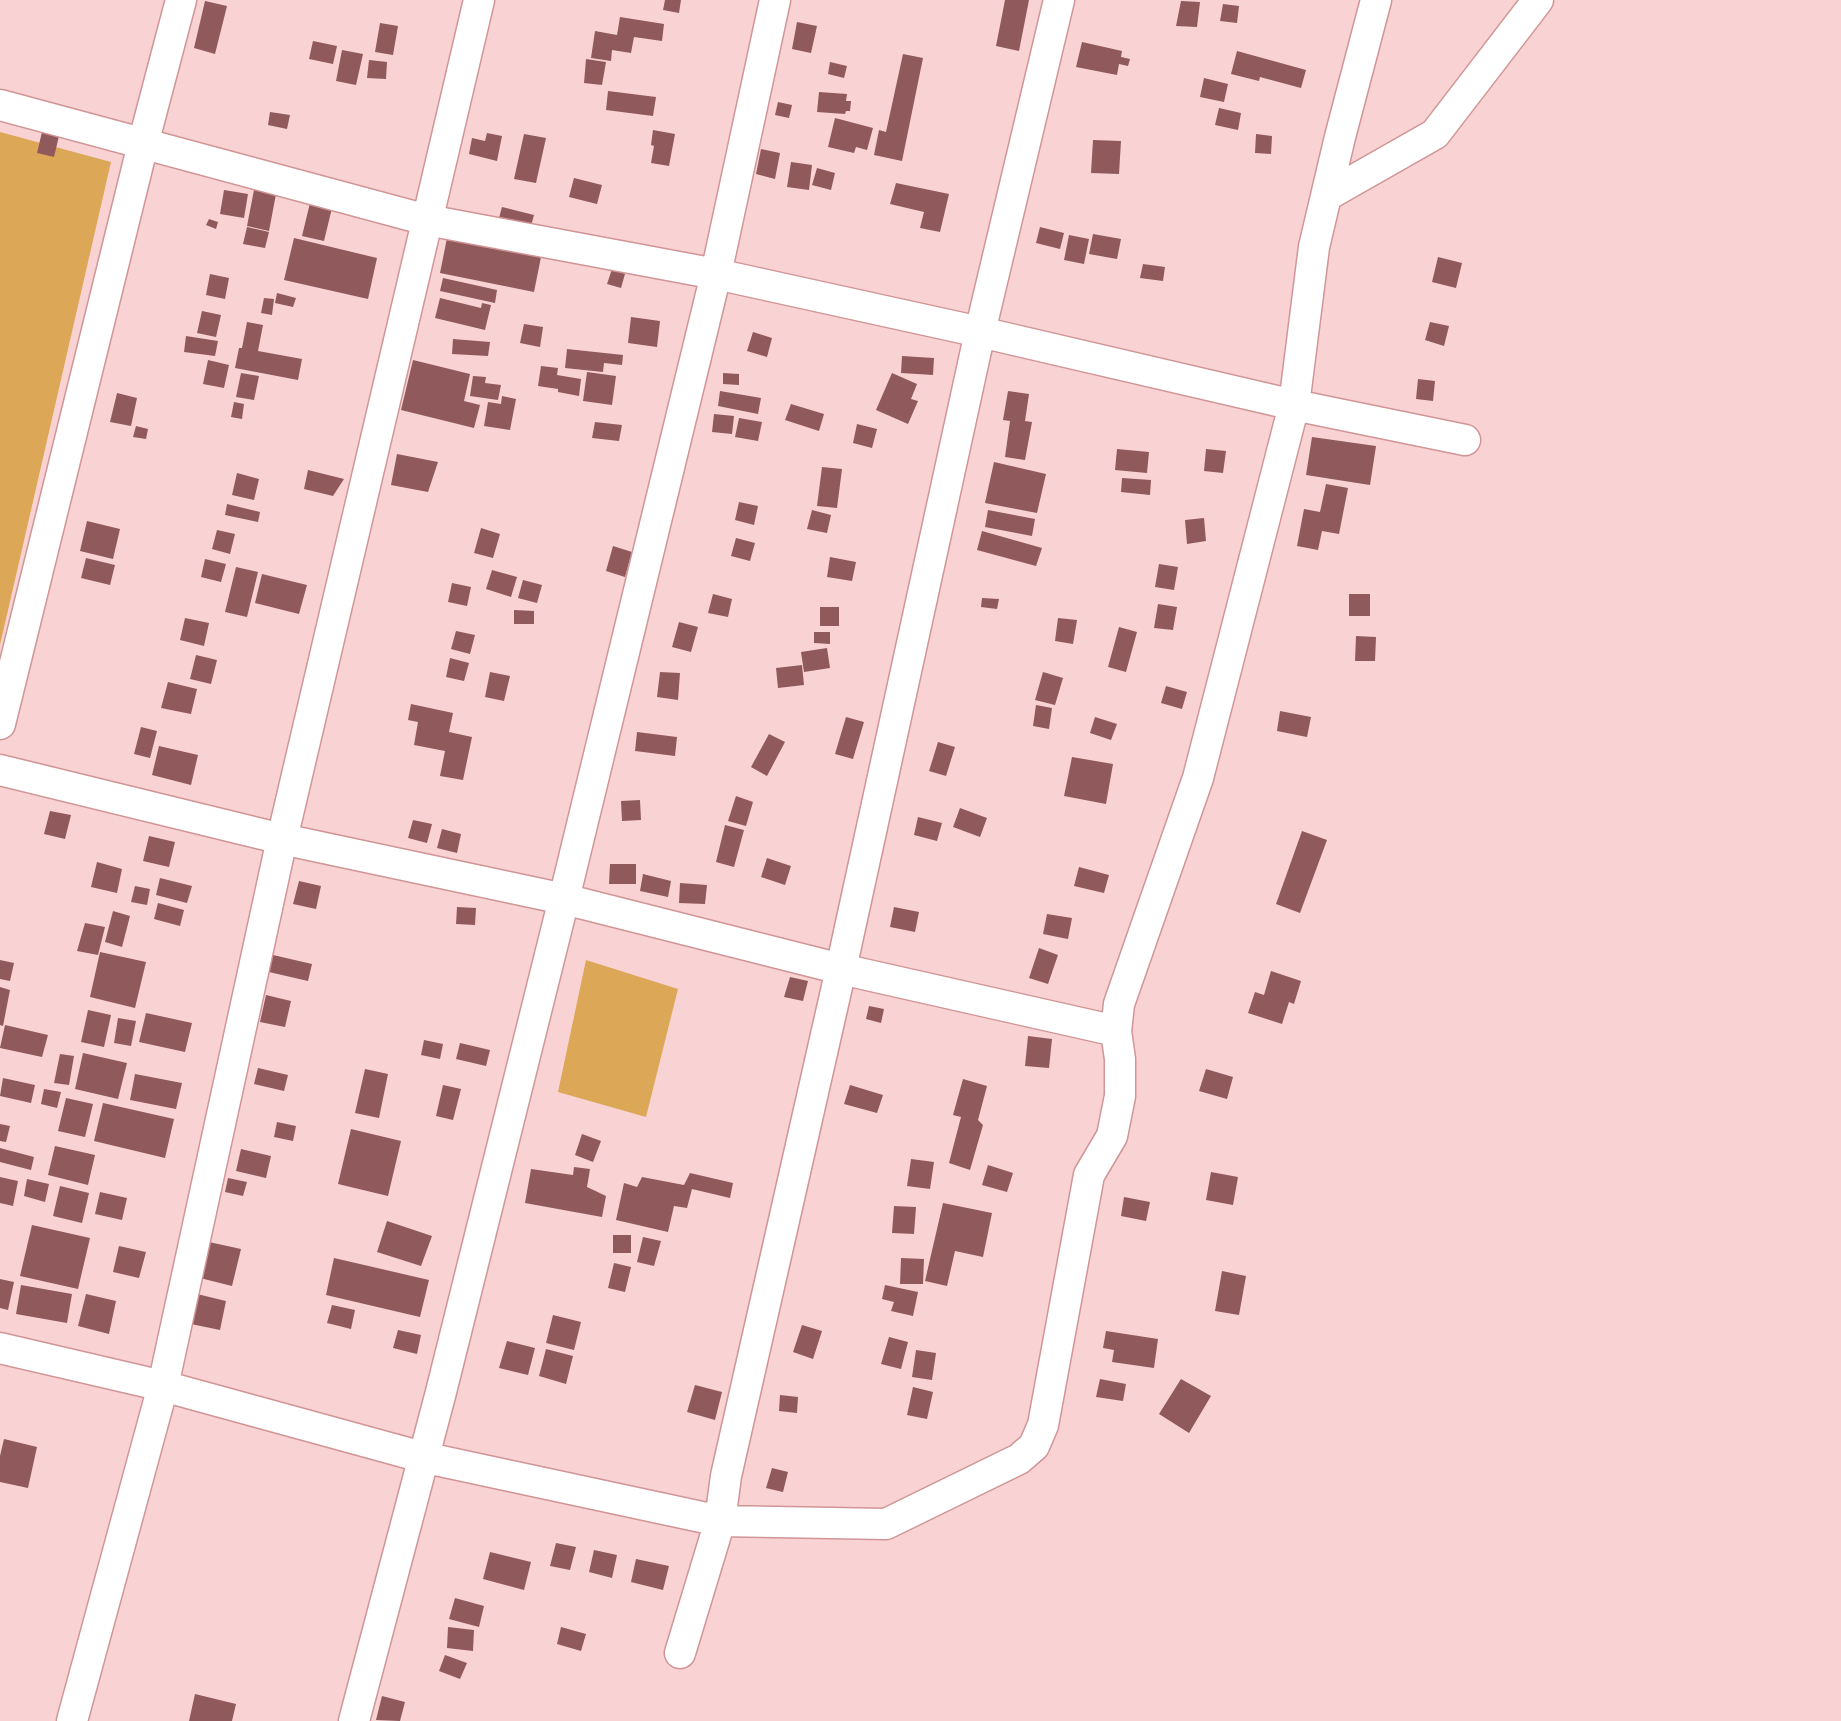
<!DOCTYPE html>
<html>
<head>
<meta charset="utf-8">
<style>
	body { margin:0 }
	canvas { display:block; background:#f9d2d3 }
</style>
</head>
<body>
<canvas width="1841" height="1721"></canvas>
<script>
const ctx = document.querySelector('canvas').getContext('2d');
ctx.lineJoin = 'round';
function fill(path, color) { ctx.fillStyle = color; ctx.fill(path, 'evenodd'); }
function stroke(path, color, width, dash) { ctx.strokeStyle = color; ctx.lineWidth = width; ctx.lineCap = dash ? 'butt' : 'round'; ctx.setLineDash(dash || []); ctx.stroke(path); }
fill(new Path2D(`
	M0,132L111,162L0,645Z
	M586,960L678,989L646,1117L558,1092Z`), '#dca757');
fill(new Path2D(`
	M665,0H681L679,13L663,10Z
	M1005,0H1029L1019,51L996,46Z
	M205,1L227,6L215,54L194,48Z
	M1181,1L1200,2L1197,27L1176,26Z
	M1223,4L1239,6L1237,23L1220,21Z
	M620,17L664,24L662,41L634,37L631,53L612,50L611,61L591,58L595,31L617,35Z
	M797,22L817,26L811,53L792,49Z
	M380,23L398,26L393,55L375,52Z
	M313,41L337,46L333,64L309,59Z
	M1082,42L1122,51L1121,57L1130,59L1128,66L1119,64L1117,75L1076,67Z
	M342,50L363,54L356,85L336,81Z
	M1237,51L1306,70L1301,88L1260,77L1259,81L1231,74Z
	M903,54L923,58L902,161L874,155L879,130L886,132Z
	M586,59L606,62L602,85L584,83Z
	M369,60L387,62L386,79L367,78Z
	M830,62L847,66L844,78L828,74Z
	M1204,78L1228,84L1224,102L1200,97Z
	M608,91L656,97L653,116L606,110Z
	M819,92L847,94L846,101H851L850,111H846L845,114L817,112Z
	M778,102L792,105L789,118L775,115Z
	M1219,108L1241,113L1238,130L1215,125Z
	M270,112L290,115L287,129L268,125Z
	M835,118L873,128L867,150L856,147L854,153L828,147Z
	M653,130L675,134L669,166L651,163L654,146L651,145Z
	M42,132L59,136L54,157L37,153Z
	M487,133L502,136L497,161L469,154L472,138L485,141Z
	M524,134L546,138L536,183L514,179Z
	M1256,134L1272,136L1271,154L1255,153Z
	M1093,140L1121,141L1119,174L1091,173Z
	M761,149L780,153L775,179L756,174Z
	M791,162L812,165L809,190L787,187Z
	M817,168L835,173L831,190L812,185Z
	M574,178L602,185L597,204L569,197Z
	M896,183L949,194L940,232L920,228L924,212L890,204Z
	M224,190L248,194L244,218L220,214Z
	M254,190L276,194L269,231L247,226Z
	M310,203L332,208L324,241L302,236Z
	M502,207L534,215L528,237L496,229Z
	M209,219L218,222L216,229L206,225Z
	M247,227L269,232L265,248L243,244Z
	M1040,227L1064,233L1060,249L1036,243Z
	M448,233L542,252L534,292L440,273Z
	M1093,234L1121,239L1117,259L1089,254Z
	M1069,235L1089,239L1084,264L1064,260Z
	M294,238L377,258L368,299L284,280Z
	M1438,257L1462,263L1456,288L1432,282Z
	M1143,264L1165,267L1163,281L1140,278Z
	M612,269L625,274L621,288L607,284Z
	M210,274L229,278L225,299L206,295Z
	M443,278L497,290L495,303L440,291Z
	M277,293L296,298L293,307L275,303Z
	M264,298L274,299L272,315L261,313Z
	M440,298L481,308L482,303L491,305L485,330L435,318Z
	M202,311L221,315L216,337L197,333Z
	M631,317L660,321L657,347L628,343Z
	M247,322L263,325L258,351L302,359L298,380L235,368L239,348H242Z
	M1430,322L1449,326L1444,346L1425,340Z
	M524,324L543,327L540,347L520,343Z
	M753,332L772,338L767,357L747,351Z
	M186,336L218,341L215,356L184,352Z
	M453,339L490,342L488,356L452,354Z
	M567,349L623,355L622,365L604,363L603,372L565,368Z
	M902,356L934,358L933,375L901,373Z
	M208,360L229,365L224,388L203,384Z
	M413,360L470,374L464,401L480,405L474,428L401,410Z
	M541,366L558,368L557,375L581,379L579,396L558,392V389L538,386Z
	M587,372L616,376L612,405L583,401Z
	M241,373L259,376L254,400L236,397Z
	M723,373L739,374V385L723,384Z
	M892,373L917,384L911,399L918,401L908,424L876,410Z
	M473,376L486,377L485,383L501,385L498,400L470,396Z
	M1418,379L1435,381L1433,401L1416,399Z
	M720,391L761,398L758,414L718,406Z
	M1008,391L1029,394L1025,421L1032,422L1025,460L1005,457L1010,421L1003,420Z
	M117,393L137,398L131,426L110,422Z
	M502,396L516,399L510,430L484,426L488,402L501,404Z
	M234,402L244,404L242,419L231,417Z
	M791,404L824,414L819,431L785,420Z
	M714,414L734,416L732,434L712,432Z
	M739,418L762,422L758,441L735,437Z
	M595,422L622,425L619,441L592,438Z
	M857,424L877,429L872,448L853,443Z
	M136,426L148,429L146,439L133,437Z
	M1312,437L1376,446L1370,485L1306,475Z
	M1117,449L1149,452L1147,473L1115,470Z
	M1206,449L1226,451L1223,473L1204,471Z
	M397,454L438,462L428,492L391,485Z
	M994,462L1046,474L1037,513L985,503Z
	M822,467L842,469L837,508L817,506Z
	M308,470L344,479L333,496L304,489Z
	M237,473L259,479L254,500L232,495Z
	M1122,478L1151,480L1150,495L1121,492Z
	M1326,484L1348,488L1339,534L1322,531L1318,550L1297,546L1304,509L1320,512Z
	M739,502L758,506L754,525L735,520Z
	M227,504L260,512L258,522L225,515Z
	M812,510L831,515L827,533L807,529Z
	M988,510L1035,519L1032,536L985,527Z
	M1204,518L1206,541L1187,544L1185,520Z
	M87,521L120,529L113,559L80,551Z
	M481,528L500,534L493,558L474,553Z
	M217,530L235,534L230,554L212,549Z
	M982,531L1042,548L1036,566L977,550Z
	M736,538L755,543L750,561L731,556Z
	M613,546L632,552L625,577L606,571Z
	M830,557L856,562L852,581L827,577Z
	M86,558L115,565L110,585L81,578Z
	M205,559L226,564L221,582L201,577Z
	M1159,564L1178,567L1174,590L1155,587Z
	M236,567L258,572L247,617L225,612Z
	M492,570L517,577L511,597L486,589Z
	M262,574L307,585L299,614L255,603Z
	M523,580L542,585L537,603L518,598Z
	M452,583L471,587L467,606L448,602Z
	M713,594L732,599L728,617L708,613Z
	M1349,594H1370V616H1349Z
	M982,598L999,599L997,609L981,607Z
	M1158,604L1177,607L1173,630L1154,628Z
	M820,607H839V626H820Z
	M514,610L534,611V624H514Z
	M185,618L209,623L204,646L180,640Z
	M1058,618L1077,620L1073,644L1055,641Z
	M679,622L698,627L691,652L672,647Z
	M1119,627L1137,632L1126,672L1108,667Z
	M456,631L475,635L470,654L451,649Z
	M814,632H830V644L814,643Z
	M1356,636L1376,637L1375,661H1355Z
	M827,648L830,668L804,672L801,652Z
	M196,655L217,660L211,684L190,679Z
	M450,658L469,663L464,681L446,677Z
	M802,665L804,685L778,688L776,668Z
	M490,672L510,676L504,701L485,697Z
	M660,672L680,673L678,700L657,697Z
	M1043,672L1063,678L1055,705L1035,700Z
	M168,682L197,689L191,714L161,708Z
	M1166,686L1187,692L1182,709L1161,703Z
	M411,704L453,713L449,732L472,737L463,780L440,776L445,751L414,745L418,722L408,720Z
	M1036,705L1052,708L1049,729L1033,726Z
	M1280,711L1311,717L1307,737L1277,731Z
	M846,717L864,722L853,759L835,754Z
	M1095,717L1117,724L1111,740L1090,733Z
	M141,727L157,731L150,758L134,754Z
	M637,732L677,737L675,756L635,751Z
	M769,734L785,742L767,776L751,767Z
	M938,742L955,747L946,776L929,771Z
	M159,746L198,755L191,785L152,775Z
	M1072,757L1113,764L1106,804L1064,796Z
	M736,796L753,802L746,826L728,821Z
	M640,800L641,820L622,821L621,801Z
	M960,808L987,818L980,837L953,827Z
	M50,811L71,815L65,839L44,834Z
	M918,817L942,823L937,841L914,835Z
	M413,820L432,824L427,843L408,838Z
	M725,825L744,830L734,867L716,862Z
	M442,829L461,834L457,853L437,848Z
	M1302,831L1327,840L1300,913L1276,904Z
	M149,836L175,842L169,867L143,861Z
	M767,858L791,866L785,885L761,877Z
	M97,862L122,869L117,893L91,887Z
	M610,864H636V884H609Z
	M1079,867L1109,875L1104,893L1074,886Z
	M643,874L671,881L668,897L640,891Z
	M160,878L192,886L187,903L156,895Z
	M299,881L321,886L316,909L293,904Z
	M680,883L707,885L705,904L679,903Z
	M135,886L150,889L147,905L131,902Z
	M158,903L184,910L180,926L154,919Z
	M457,907L476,908L475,925L456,924Z
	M894,907L919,912L915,932L890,927Z
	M113,911L130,916L122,947L105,942Z
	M1047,914L1072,918L1068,939L1043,934Z
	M85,923L105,927L98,955L77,951Z
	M1039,948L1058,955L1048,984L1029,978Z
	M100,952L146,962L135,1008L90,997Z
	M273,955L312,964L308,981L269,972Z
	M0,960L14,963L10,981L0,979Z
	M1271,971L1301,981L1294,1004L1289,1002L1282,1024L1248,1013L1255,992L1264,995Z
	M790,977L808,981L803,1001L784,997Z
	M0,987L10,990L3,1026L0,1025Z
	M266,995L291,1001L285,1027L260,1022Z
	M869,1006L884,1009L881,1023L866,1019Z
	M88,1010L111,1015L104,1047L81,1042Z
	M146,1013L192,1023L185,1052L139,1042Z
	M118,1018L136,1021L131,1046L114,1043Z
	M5,1025L48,1035L42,1057L0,1048Z
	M1028,1036L1052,1039L1049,1068L1025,1066Z
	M424,1040L443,1044L440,1059L421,1055Z
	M460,1043L490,1050L486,1066L456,1059Z
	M83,1053L127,1063L118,1099L75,1089Z
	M60,1054L74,1056L69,1085L54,1083Z
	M258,1068L288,1075L284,1091L254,1084Z
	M365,1069L388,1074L379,1118L355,1113Z
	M1206,1069L1233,1077L1227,1099L1199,1091Z
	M135,1074L182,1083L176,1109L130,1100Z
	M3,1078L35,1085L31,1103L0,1096Z
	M963,1079L987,1086L978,1120L983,1125L970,1170L949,1163L961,1117L953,1115Z
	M443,1085L461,1089L453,1120L436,1116Z
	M850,1085L883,1095L877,1113L844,1104Z
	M44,1089L61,1092L57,1108L41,1104Z
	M66,1098L93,1104L85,1137L58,1131Z
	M103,1103L174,1119L165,1158L94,1141Z
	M277,1122L296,1126L293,1141L274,1137Z
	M0,1124L10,1126L6,1142L0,1141Z
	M351,1129L401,1141L388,1196L338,1184Z
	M582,1134L601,1141L593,1162L575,1155Z
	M55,1146L95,1155L88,1185L48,1175Z
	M0,1148L34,1157L31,1170L0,1162Z
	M241,1149L271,1156L266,1178L236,1171Z
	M911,1159L934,1162L930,1189L907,1186Z
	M988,1165L1013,1173L1007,1192L982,1185Z
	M574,1167L590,1169L587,1187L606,1196L602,1217L525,1203L531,1169L573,1175Z
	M1211,1172L1238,1177L1233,1205L1206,1200Z
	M690,1173L733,1183L730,1198L692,1189L687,1208L674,1206L668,1232L616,1220L624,1183L637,1187L642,1177L684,1185Z
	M0,1177L18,1181L13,1206L0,1203Z
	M228,1178L247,1182L243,1196L225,1192Z
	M27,1179L49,1184L45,1202L24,1196Z
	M60,1186L89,1193L82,1223L53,1216Z
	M100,1192L127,1198L122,1220L95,1214Z
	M1124,1197L1150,1202L1146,1221L1121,1216Z
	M943,1203L992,1213L983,1257L955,1251L947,1286L925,1281Z
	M894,1206L916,1207L914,1234L892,1233Z
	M387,1221L432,1236L421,1266L377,1252Z
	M32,1225L90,1238L78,1289L20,1276Z
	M613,1235H631V1253H613Z
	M643,1237L661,1241L654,1266L637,1262Z
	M209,1242L241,1249L232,1286L200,1278Z
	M119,1246L146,1252L139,1278L113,1272Z
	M334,1258L429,1280L420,1317L326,1295Z
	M901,1258L924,1259L923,1284H900Z
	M614,1263L631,1267L625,1292L608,1288Z
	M1222,1271L1246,1276L1239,1315L1215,1311Z
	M0,1279L14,1282L8,1310L0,1308Z
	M21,1285L72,1294L67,1323L16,1314Z
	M885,1285L918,1292L913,1316L891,1311L894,1302L882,1299Z
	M86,1294L116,1301L109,1334L78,1326Z
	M197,1294L226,1301L220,1330L191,1324Z
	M332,1305L355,1310L351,1329L327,1323Z
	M553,1315L581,1322L574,1350L546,1343Z
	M802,1325L822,1331L813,1359L793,1352Z
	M398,1330L421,1335L417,1354L393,1348Z
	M1106,1331L1158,1339L1154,1368L1112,1362L1114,1350L1103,1348Z
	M889,1337L908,1342L901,1369L881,1364Z
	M507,1341L535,1348L528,1375L499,1368Z
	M546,1349L573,1356L566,1384L539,1376Z
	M916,1350L936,1353L932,1380L912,1377Z
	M1100,1379L1126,1384L1123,1401L1096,1397Z
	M1181,1379L1211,1396L1189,1433L1159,1414Z
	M695,1385L722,1392L715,1420L687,1412Z
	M913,1387L933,1392L927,1419L907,1415Z
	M780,1395L798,1397L797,1413L779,1411Z
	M4,1439L37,1447L28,1488L0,1482V1456Z
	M772,1468L788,1472L783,1492L766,1488Z
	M556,1543L576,1547L570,1570L550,1566Z
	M594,1550L617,1555L612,1578L589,1572Z
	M490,1552L531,1562L524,1590L483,1579Z
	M636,1559L669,1566L663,1590L631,1582Z
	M455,1598L484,1606L479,1627L449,1619Z
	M448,1627L474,1630L473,1651L447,1648Z
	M561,1627L586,1634L581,1651L557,1644Z
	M445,1655L467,1663L460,1679L439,1671Z
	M195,1694L236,1704L232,1721H189Z
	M382,1696L405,1702L400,1721L376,1720Z`), '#90595c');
const street = new Path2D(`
	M0,105L427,220L716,274L980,332L1294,405L1465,440
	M1326,196L1435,134L1538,0
	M0,724L143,144L181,0
	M0,770L282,839L564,899L841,969L1116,1031
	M0,1348L163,1386L422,1457L720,1521L886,1524L1019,1459L1034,1446L1043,1425L1089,1175L1112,1136L1120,1096V1059L1116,1031L1119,1004L1198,778L1294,405L1314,247L1340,137L1376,0
	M680,1653L720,1521L726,1476L841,969L980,332L1059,0
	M72,1721L163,1386L282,839L479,0
	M354,1721L441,1392L564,899L716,274L775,0`);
stroke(street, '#d19597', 33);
stroke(street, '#fff', 30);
</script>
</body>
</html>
